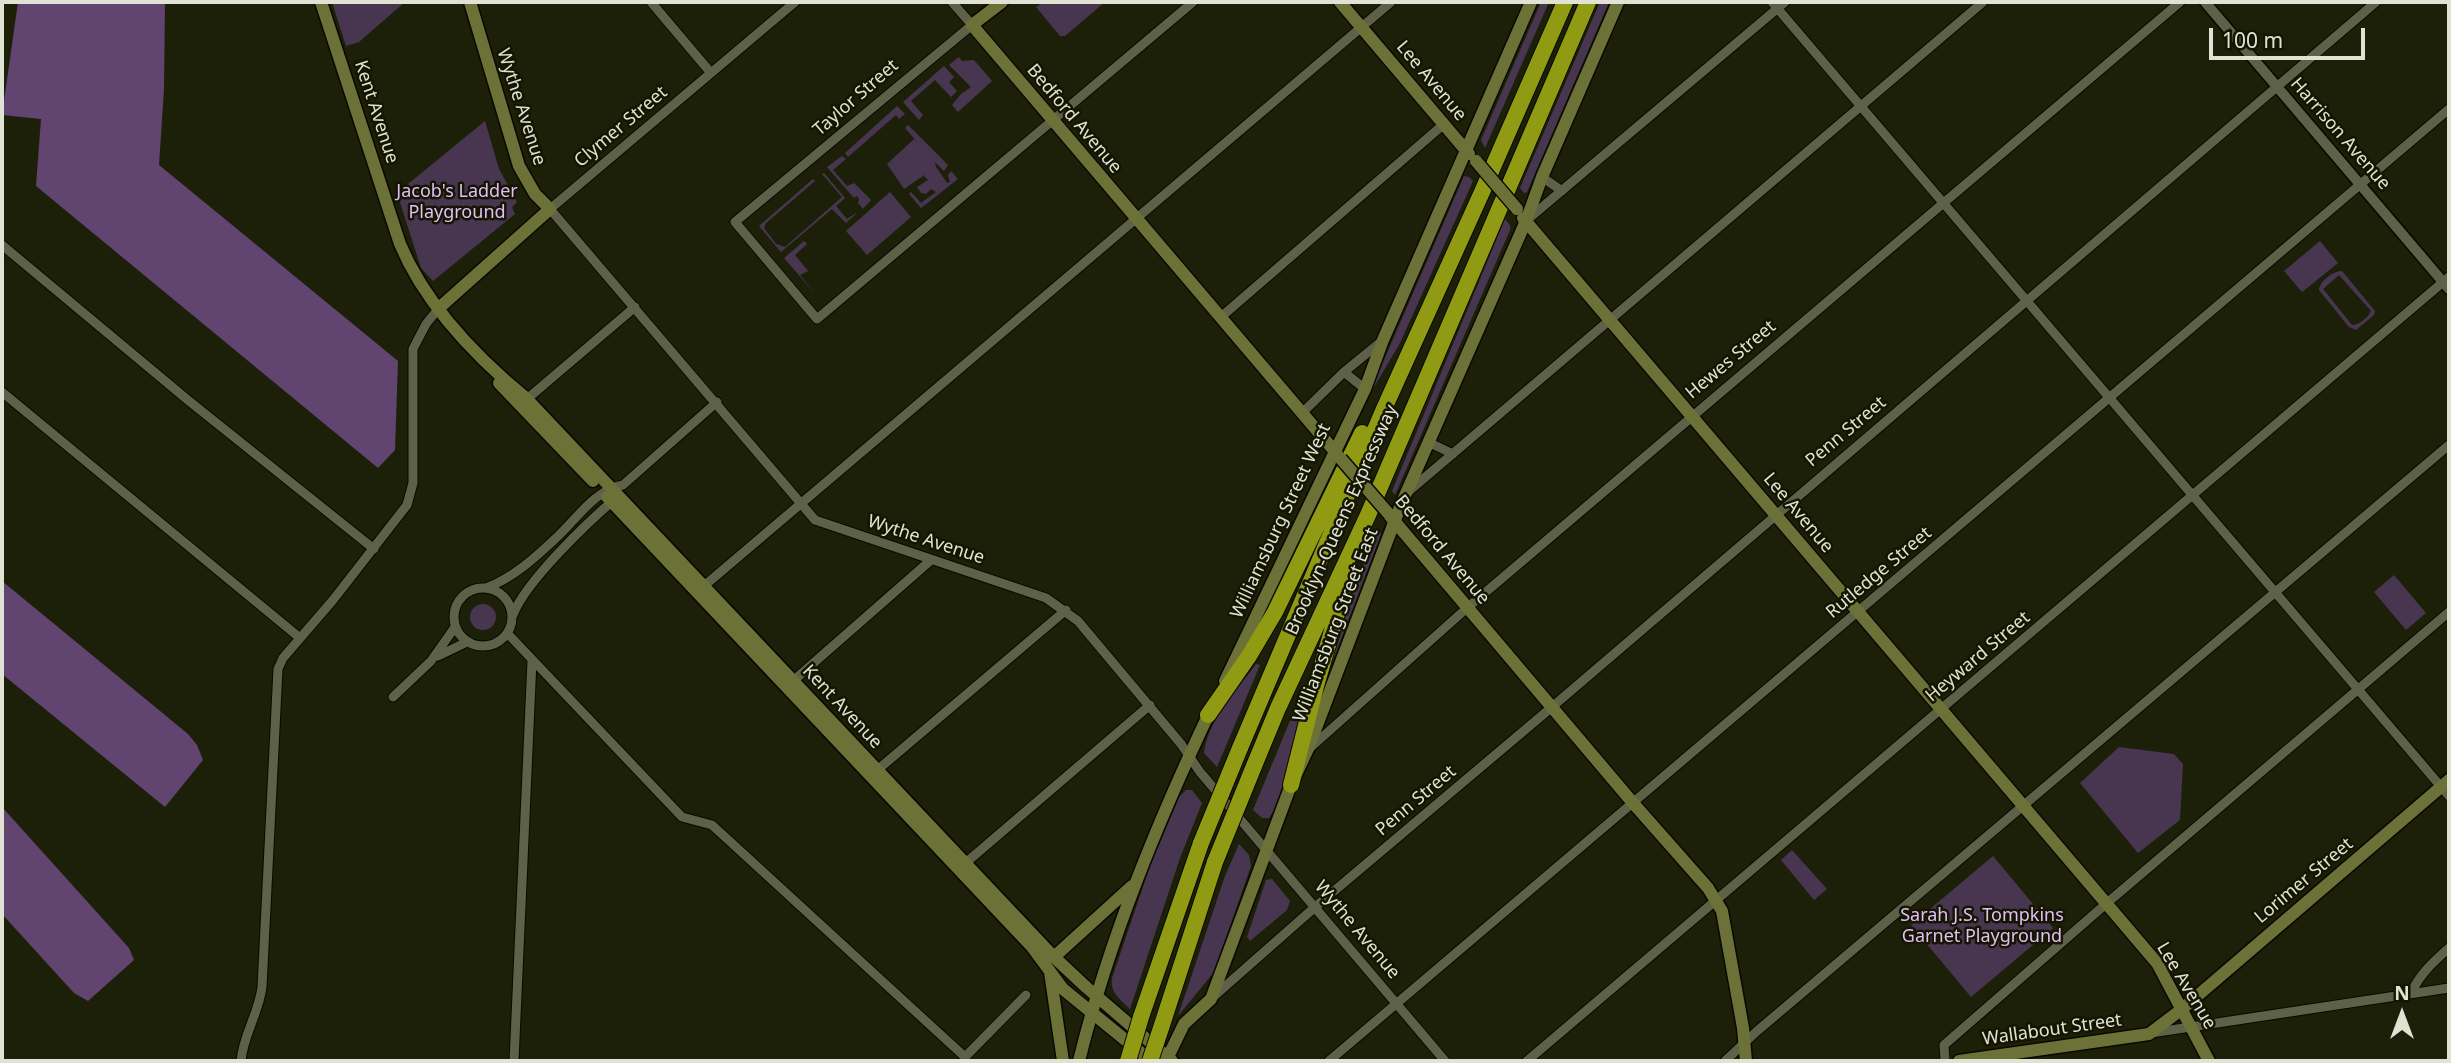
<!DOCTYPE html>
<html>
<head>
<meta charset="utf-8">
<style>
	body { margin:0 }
	#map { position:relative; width:2451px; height:1063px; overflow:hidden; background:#1d2008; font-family:"Noto Sans",sans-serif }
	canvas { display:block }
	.frame { position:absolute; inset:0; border:4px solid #e0e3d4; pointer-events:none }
	.north { position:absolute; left:2367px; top:979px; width:70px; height:70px; -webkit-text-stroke:5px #141602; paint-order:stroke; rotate:0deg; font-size:19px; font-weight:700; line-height:28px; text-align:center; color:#e0e3d4 }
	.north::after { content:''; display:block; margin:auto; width:24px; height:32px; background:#e0e3d4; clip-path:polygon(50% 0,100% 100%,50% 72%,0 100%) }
	.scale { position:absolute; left:2209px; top:28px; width:156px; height:32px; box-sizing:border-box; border:4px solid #e0e3d4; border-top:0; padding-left:9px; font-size:21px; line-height:24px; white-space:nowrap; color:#e0e3d4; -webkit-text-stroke:5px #141602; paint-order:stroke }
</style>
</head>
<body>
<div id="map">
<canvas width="2451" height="1063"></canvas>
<div class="frame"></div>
<div class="north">N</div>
<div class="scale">100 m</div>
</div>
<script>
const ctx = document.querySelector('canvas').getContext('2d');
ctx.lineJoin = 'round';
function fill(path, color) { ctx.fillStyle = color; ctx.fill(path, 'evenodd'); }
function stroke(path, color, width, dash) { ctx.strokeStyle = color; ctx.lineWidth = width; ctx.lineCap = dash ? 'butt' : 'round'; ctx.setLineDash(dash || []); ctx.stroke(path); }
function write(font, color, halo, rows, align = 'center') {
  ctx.font = font + ' "Noto Sans",sans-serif'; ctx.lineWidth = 5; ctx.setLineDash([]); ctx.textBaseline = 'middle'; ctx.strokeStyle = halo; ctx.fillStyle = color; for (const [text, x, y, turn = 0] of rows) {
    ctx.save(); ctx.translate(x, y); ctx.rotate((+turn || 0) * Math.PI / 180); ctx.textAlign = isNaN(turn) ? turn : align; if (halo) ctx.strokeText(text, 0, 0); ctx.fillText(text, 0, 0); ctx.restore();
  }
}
fill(new Path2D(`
	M332,2H405L359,42L346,46Z
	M1043,2H1105L1065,36H1060L1036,7Z
	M1541,2H1549L1485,148L1481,140Z
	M1600,2H1609L1527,192L1524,193L1520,188Z
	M959,57L962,61L974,60L992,81L958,112L952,105L961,94L971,87L949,65Z
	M944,66L954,77L949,82L957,91L951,97L935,80L911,101L923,115L919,120L903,102Z
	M897,106L905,114L899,119L896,115L848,157L845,153Z
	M485,121L499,169L517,202L512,207L515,214L433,281L421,268L397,193Z
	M908,125L948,165L944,171L935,162L936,167L947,183L950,182L948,175L951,171L958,179L921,208L909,194L911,192L921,203L936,192L931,189L926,194L921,193L917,187L928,180L924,176L926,174L904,189L887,164L914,139L919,144L905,128Z
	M842,156L846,159L833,170L847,186L854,183L871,200L863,209L858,203L859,199L857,196L854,198L827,167Z
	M824,173L845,198L836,206L847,219L858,212L846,223L832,209L781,252L759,226L813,179L815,181L766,223L764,228L776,244L785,247L842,197L822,174Z
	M1464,176L1469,177L1473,181L1400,343L1367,399Z
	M890,192L911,217L867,255L846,231Z
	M1505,219L1510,225V230L1395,495L1392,491Z
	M804,241L807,244L795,255L808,271L800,275L816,295L784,258Z
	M2320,241L2338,263L2302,292L2284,271Z
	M2342,271L2375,311L2374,315L2356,330L2349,327L2319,290C2320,281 2333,271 2342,271ZM2339,275L2371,311C2369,317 2359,325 2352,325L2323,289Z
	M1378,529L1381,534L1329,671H1326L1355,586Z
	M2394,575L2426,613L2406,630L2374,592Z
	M470 617a13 13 0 1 1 26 0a13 13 0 1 1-26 0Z
	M1256,664L1260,665L1217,767L1204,753C1208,720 1237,690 1256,664Z
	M1307,686L1308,690C1300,722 1288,793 1269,818H1262L1253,810L1304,687Z
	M2119,747L2174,754L2183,764L2180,820L2138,853L2080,783Z
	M1186,790H1192L1202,803L1180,858L1130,1009C1120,999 1110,993 1112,978L1150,866L1179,797Z
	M1239,844L1249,855L1251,866L1214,972L1178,1016L1225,876Z
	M1792,850L1827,889L1814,900L1781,860Z
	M1993,856L2053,928L1971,997L1911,925Z
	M1272,879L1290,901L1287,910L1250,941L1247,937L1266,880Z`), '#483651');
fill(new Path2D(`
	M18,2H165L164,89L159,165L398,361L395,450L378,468L36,186L41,119L2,115Z
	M2,581L188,734L197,745L203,760L165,807L2,674Z
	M2,807L129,948L134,960L88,1001L74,993L2,914Z`), '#624471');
const minor = new Path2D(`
	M651,2L711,73
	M795,2L550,209L815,520L1046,598L1078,621L1181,744L1200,772L1445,1061
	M952,2L972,25L735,222L817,319L1193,2
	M1772,2L2449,796
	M1542,177L1562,191
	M1527,220L1785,2
	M2,245L189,401L374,549
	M1221,317L1444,124
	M1344,372L1365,389
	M2,392L300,638
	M527,399L635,307
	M1302,413L1344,372L1382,341
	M1428,442L1453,454
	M1409,491L1983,2
	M704,586L1391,2
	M454 617a29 29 0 1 1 58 0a29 29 0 1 1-58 0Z
	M486,588C513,578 536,557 556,538C577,519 594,490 623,485L717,402
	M513,615C525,582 588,522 616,498
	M508,634L682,817L712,825L965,1057L1026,995
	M438,656L467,642
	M793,681L931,560
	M393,697L431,661L455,627
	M1310,748L1467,608L2180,2
	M875,772L1066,610
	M962,866L1150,705
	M2411,993C2420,974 2433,962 2449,948
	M1213,997L1314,908L1552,707L2376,2
	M2151,1033L2449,988
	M241,1061C243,1035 259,1013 262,987L278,669L283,658L333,600L407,505L413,483V349L426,324L439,308
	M514,1061L532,661
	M1329,1061L2449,109
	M1527,1061L2449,277
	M1725,1061L1756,1032L2449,445
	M1945,1061L1944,1045L2107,903L2449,612`);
const tertiary = new Path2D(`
	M2205,2L2449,289`);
const secondary = new Path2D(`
	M321,2L400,244C426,306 476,357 527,399L1054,957L1086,987L1172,1061
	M1002,2L972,25L1337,454
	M1340,2L1469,154
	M1523,218L2157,963L2209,1061
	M439,308L550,209L535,194L519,166L470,2
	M499,383L593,481
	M607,497L1032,947L1063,989L1151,1061
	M1390,516L1633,803L1708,888L1722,911L1743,1028L1746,1061
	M1225,681L1365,389L1383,340L1531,2
	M1054,957L1132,886
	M1050,972L1063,1061
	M1079,1061C1109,939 1158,821 1212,707
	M1166,1061L1184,1024L1211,999L1291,785L1308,749L1400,507L1526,221L1542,177L1618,2
	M1959,1061L2149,1034L2182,1009L2449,780`);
const motorway = new Path2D(`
	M1208,715L1249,656L1275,612L1362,433
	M1240,748L1383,411L1482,192L1565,2
	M1254,766L1278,708L1368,515L1588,2
	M1291,785L1316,686L1347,579
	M1141,1017L1201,843
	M1161,1028L1215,862`);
stroke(minor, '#080900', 11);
stroke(tertiary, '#080900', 13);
stroke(secondary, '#080900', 15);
stroke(motorway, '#080900', 18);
stroke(minor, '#5d6147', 9);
stroke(tertiary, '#5d6147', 10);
stroke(secondary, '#6c7237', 12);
stroke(motorway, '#909a13', 16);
const secondaryBridge = new Path2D(`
	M1476,161L1517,209
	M1341,459L1388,513`);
const motorwayBridge = new Path2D(`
	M1201,843L1240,748
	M1215,862L1254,766
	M1128,1061L1141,1017
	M1150,1061L1161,1028`);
stroke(secondaryBridge, '#080900', 15, []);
stroke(motorwayBridge, '#080900', 18, []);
stroke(secondaryBridge, '#6c7237', 12);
stroke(motorwayBridge, '#909a13', 16);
write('18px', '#e0e3d4', '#141602', [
	["Lee Avenue",1431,81,50],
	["Taylor Street",856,98,-41],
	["Wythe Avenue",521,107,72],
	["Kent Avenue",376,112,72],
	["Bedford Avenue",1074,119,50],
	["Clymer Street",621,127,-40],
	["Harrison Avenue",2340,134,49],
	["Hewes Street",1731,360,-40],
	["Penn Street",1846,432,-40],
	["Lee Avenue",1798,513,50],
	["Brooklyn-Queens Expressway",1342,520,-66],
	["Williamsburg Street West",1281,521,-65],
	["Wythe Avenue",926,540,18],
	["Bedford Avenue",1442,550,50],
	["Rutledge Street",1879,573,-40],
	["Williamsburg Street East",1336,625,-69],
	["Heyward Street",1978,657,-40],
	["Kent Avenue",842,707,47],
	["Penn Street",1416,801,-40],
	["Lorimer Street",2304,881,-40],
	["Wythe Avenue",1357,930,50],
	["Lee Avenue",2186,986,59],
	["Wallabout Street",2052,1030,-8]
]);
write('18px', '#e3bef7', '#141602', [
	["Jacob's Ladder",457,192],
	["Playground",457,213],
	["Sarah J.S. Tompkins",1982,916],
	["Garnet Playground",1982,937]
]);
</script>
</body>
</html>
